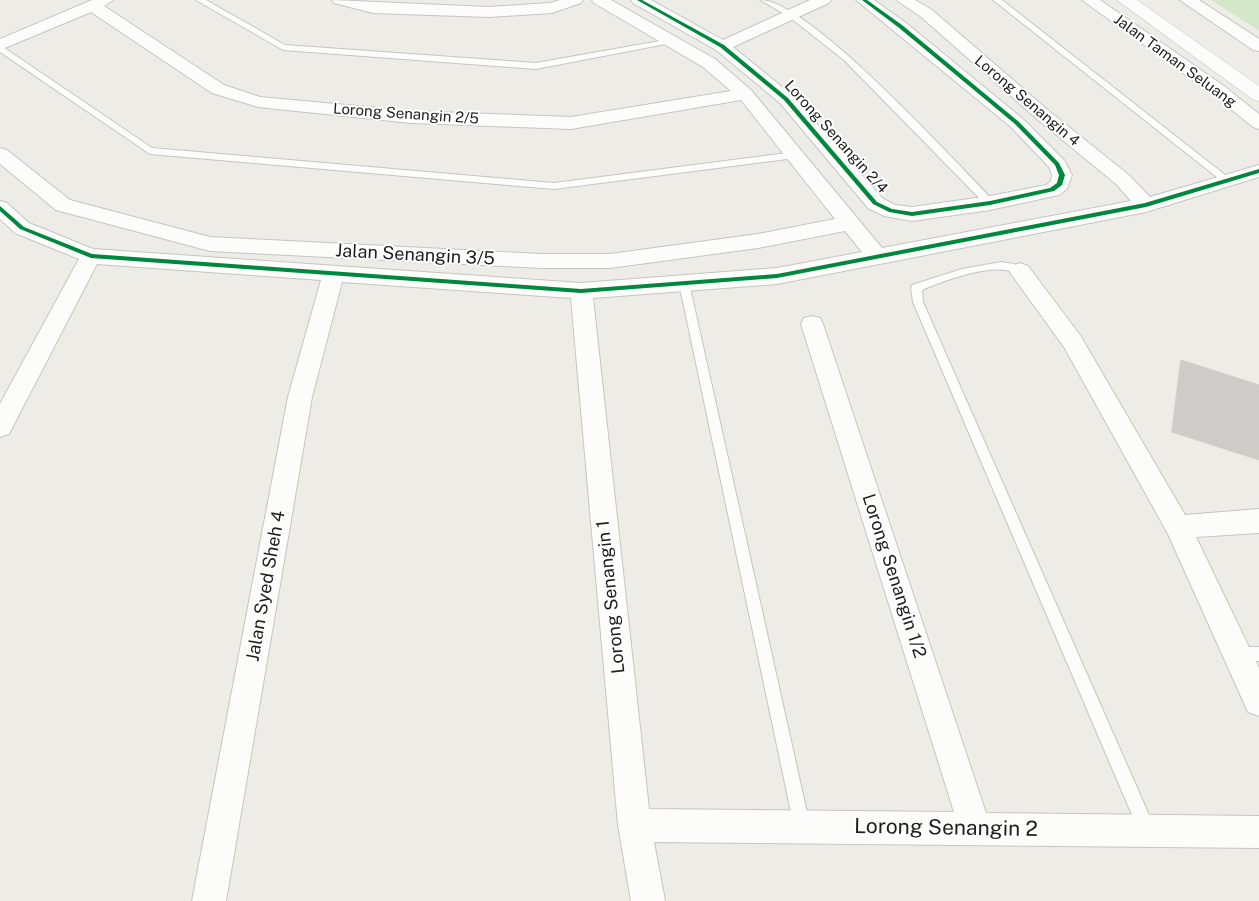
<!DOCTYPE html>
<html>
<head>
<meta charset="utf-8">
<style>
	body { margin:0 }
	canvas { display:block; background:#edece7 }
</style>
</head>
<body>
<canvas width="1259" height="901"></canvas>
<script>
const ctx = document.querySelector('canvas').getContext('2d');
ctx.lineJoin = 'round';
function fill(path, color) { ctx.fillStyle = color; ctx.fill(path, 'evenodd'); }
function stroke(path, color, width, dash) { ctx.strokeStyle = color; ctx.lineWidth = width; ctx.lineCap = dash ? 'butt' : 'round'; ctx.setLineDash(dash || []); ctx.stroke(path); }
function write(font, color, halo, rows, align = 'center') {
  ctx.font = font + ' "Public Sans",sans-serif'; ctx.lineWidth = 4; ctx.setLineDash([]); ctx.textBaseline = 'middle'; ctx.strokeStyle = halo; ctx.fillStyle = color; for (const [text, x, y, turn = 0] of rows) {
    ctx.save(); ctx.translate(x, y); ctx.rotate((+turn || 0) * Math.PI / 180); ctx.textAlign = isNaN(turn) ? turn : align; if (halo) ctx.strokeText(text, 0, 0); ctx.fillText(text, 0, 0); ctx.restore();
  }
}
fill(new Path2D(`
	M1211,0H1259V30H1258Z`), '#d2e8c8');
const building = new Path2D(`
	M1181,360L1259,385V460L1172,432Z`);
fill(building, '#ceccc8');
stroke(building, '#d0cec8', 1);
const service = new Path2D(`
	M196,0H206L285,45L536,63L671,39L675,41L671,43L536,69L283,50Z
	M760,0C809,0 954,161 994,201V205H986L844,60L788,16Z
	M993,0H1002L1229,178V182H1223Z
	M0,45L152,148L554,183L795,152L800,155L795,158L554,189L150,154L0,52Z
	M1001,262L1014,264L1025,271L1020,275C1015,273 1011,270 1005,270C981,267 944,281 922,290L923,302L1153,824L1155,830L1153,836L1147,838L1141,836L913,302L911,288L912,285L962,269Z
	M684,279L689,283L810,826L808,832L802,834L796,832L794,826L679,283Z
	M1237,647H1259V661H1237L1232,659L1230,654L1232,649Z`);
const minor = new Path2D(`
	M92,0H113L104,6L224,85L260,97L411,111L571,117L731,91L703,67L594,3L592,0H611L715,59L751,90L882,248L1131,201L1116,184L1037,119L920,16L896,0H915L932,10L1049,111L1130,176L1150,197L1259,165V177L1146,212L777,284L593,298L649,809L954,812L801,324L804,318L812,316L820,318L823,324L986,813L1259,816V848L654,842L665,901H631L618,825L571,298L342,282L312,397L226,901H192L288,397L321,280L97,264L9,434L0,437V404L79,259L15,233L0,219V201L7,203L29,223L93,249L581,283L777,268L862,252L845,231L758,248L610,268H542L210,251L56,210L0,164V148L7,150L70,200L210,237L542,254H610L758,234L835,219L741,100L571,129L411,123L258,107L212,93L91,12L0,50V39Z
	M332,0L489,7L550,3L560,0H583L581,3L552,13L489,17L373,13L334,3Z
	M631,0H651L723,40L810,0H831L829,3L733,47L792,95L882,198L895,205L912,207L990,196L1046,185L1051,181L1052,175L1049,167L1011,127L856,0H874L906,23L1023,119L1064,160L1072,175L1067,189L1059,195L990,210L912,221L884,216L868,208L780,103L716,50L633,3Z
	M1082,0H1100L1224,86L1259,114V129L1253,127L1212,94Z
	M1180,0H1199L1259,39V51L1253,50Z
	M1020,263L1028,266L1080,335L1185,515L1259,509V533L1196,537L1259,668V716L1248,712L1168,534L1064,347L1009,271L1012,266Z`);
const tertiary = new Path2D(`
	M1117,0H1137L1259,86V101L1252,99Z`);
stroke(service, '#c5c5c3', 2);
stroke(minor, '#c5c5c3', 2);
stroke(tertiary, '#c5c5c3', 1);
fill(service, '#fcfcfb');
fill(minor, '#fcfcfb');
fill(tertiary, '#fcfcfb');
fill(new Path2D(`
	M637,0H642L724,45L788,98L877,202L892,209L912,212L990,201L1050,188L1057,183L1059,175L1055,165L1015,124L898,27L862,0H867L902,25L1019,122L1059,163L1065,175L1062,185L1054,191L990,205L912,216L889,212L873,204L784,100L720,47Z
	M1259,169V173L1146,207L777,278L581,293L91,258L20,229L0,211V206L24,227L92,254L581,289L777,274L1145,203Z`), '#00873e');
write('15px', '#1e1e1e', '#fff', [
	["Jalan Taman Seluang",1175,61,36],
	["Lorong Senangin 4",1027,101,40],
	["Lorong Senangin 2/5",406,114,4],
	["Lorong Senangin 2/4",836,137,48]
]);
write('18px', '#1e1e1e', '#fff', [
	["Jalan Senangin 3/5",415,255,3],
	["Lorong Senangin 1/2",894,576,72],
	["Jalan Syed Sheh 4",266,586,-80],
	["Lorong Senangin 1",611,597,-96]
]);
write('21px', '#1e1e1e', '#fff', [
	["Lorong Senangin 2",946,828,1]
]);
</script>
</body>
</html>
